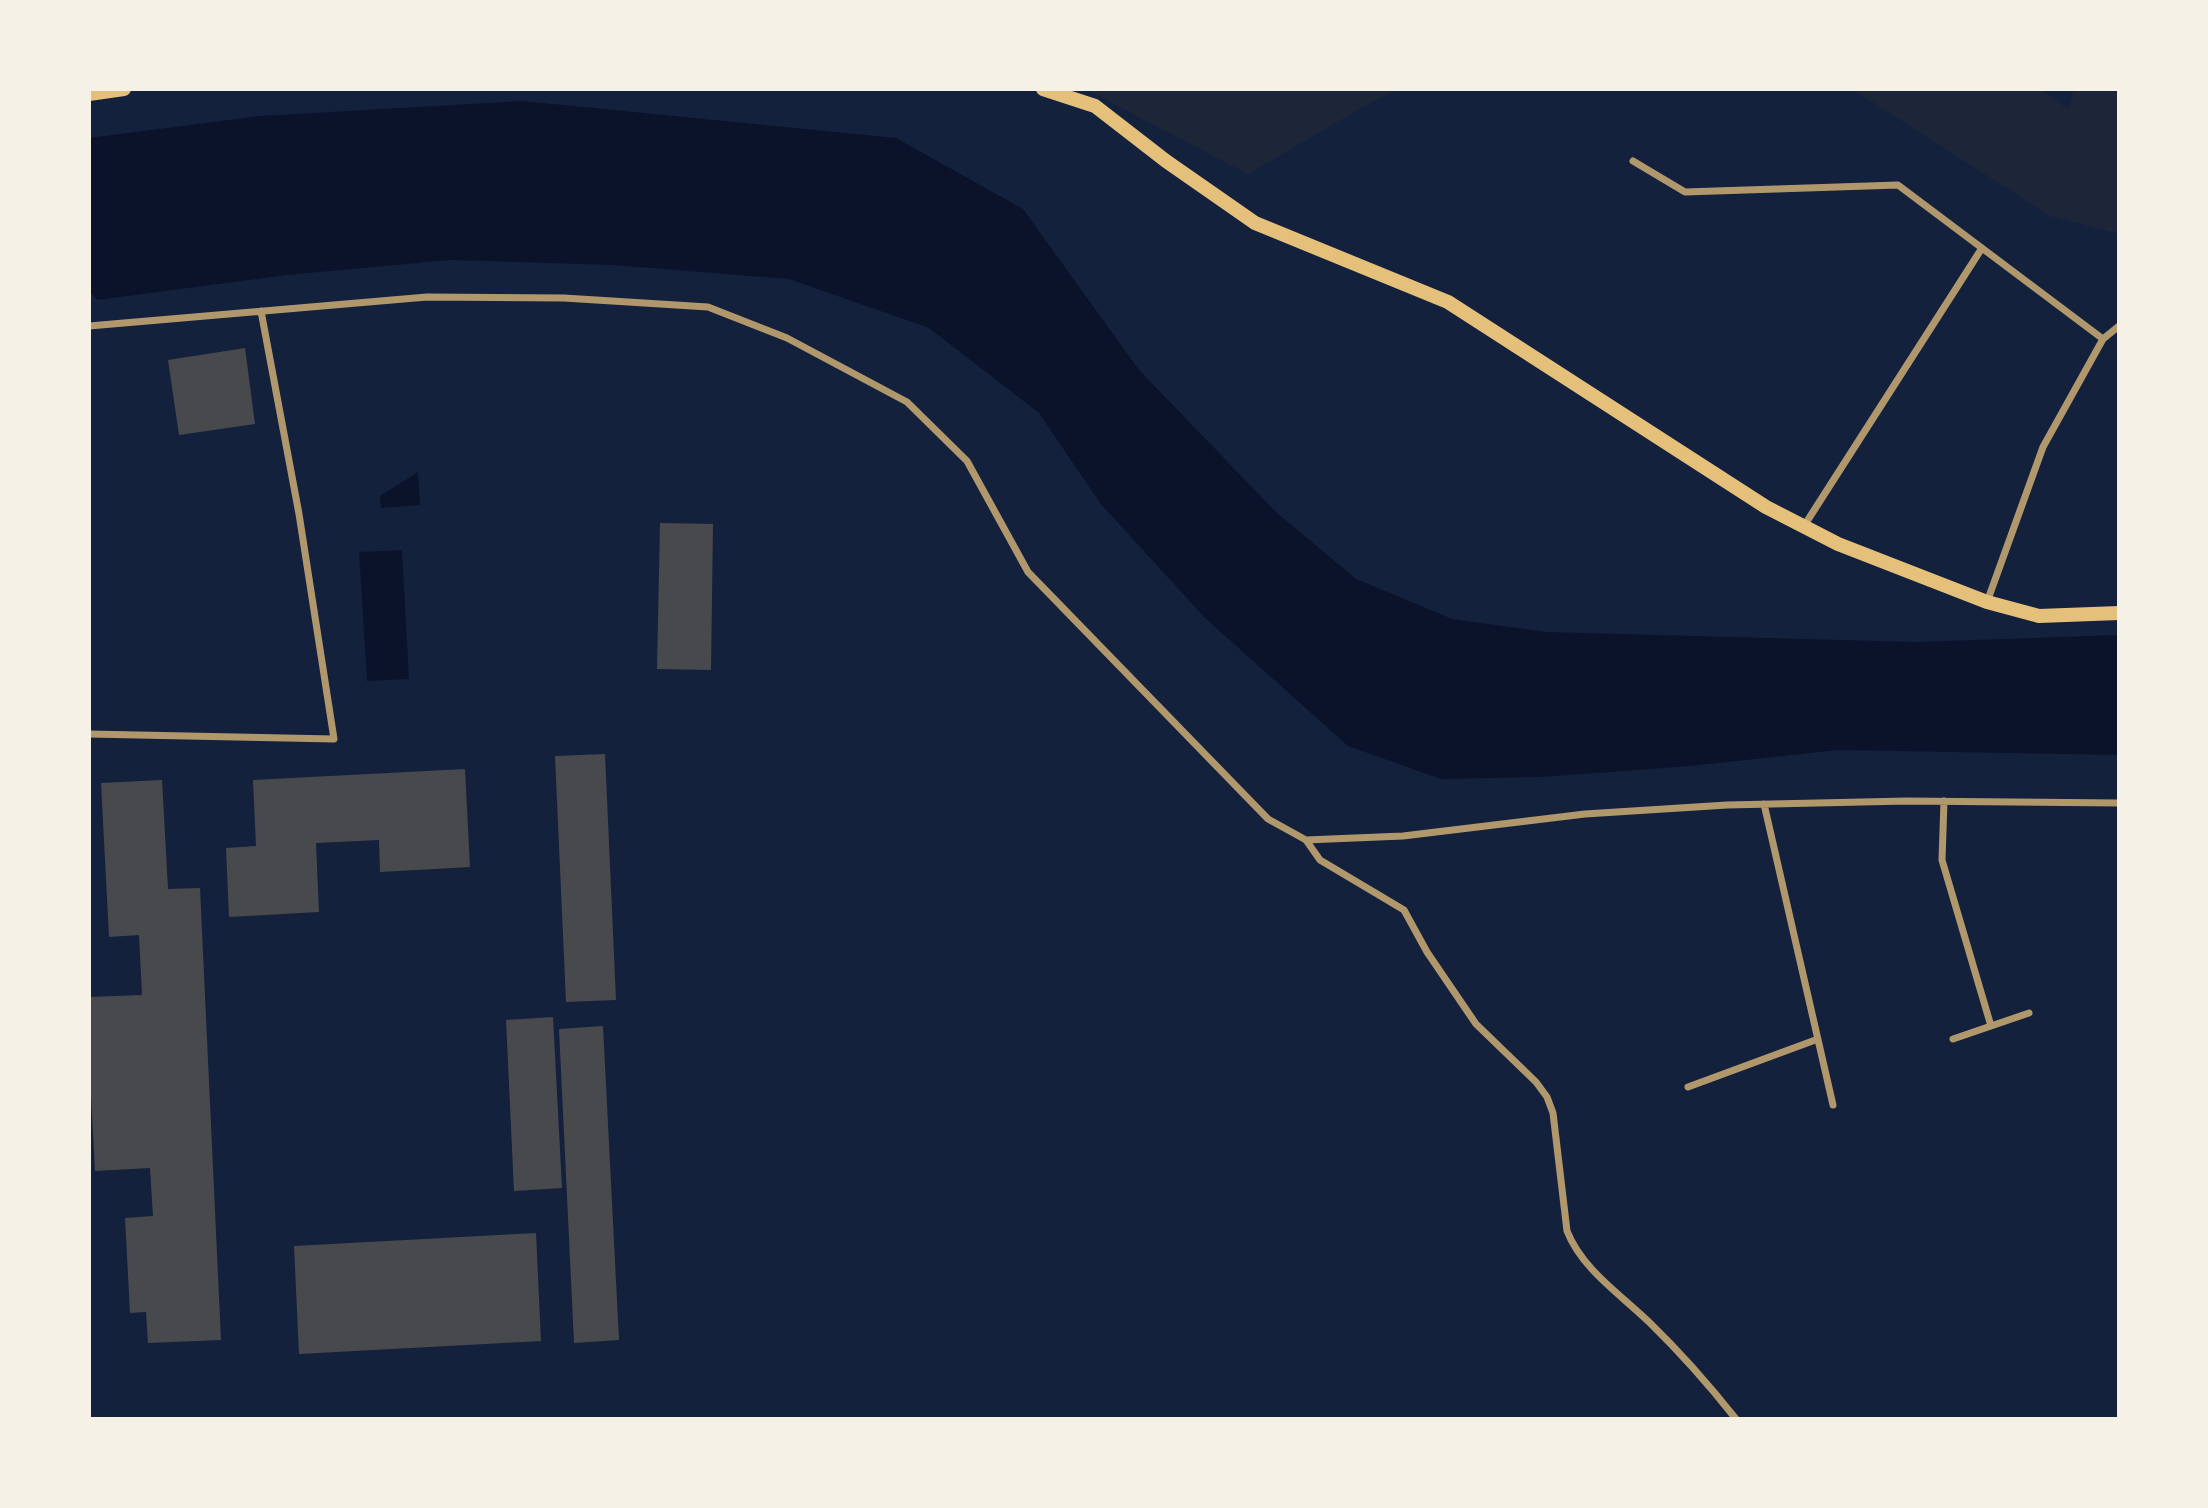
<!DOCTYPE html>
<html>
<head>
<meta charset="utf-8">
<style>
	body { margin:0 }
	#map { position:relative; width:2208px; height:1508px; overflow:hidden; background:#14213d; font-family:"Asap Condensed",sans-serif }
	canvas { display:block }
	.frame { position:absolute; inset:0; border:91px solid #f6f1e7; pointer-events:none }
</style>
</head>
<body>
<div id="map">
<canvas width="2208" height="1508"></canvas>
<div class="frame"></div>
</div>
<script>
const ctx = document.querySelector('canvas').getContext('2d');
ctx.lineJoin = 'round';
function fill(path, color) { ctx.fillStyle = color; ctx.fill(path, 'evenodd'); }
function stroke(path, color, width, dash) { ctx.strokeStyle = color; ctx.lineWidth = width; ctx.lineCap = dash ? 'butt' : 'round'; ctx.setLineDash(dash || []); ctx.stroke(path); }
fill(new Path2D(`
	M1085,89H1401L1375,100L1248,174Z
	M1852,89H2040L2068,109L2074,89H2119V234L2050,216Z`), '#1d2539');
fill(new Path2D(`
	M523,101L896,138L1023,209L1139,370L1276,512L1356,579L1452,619L1547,632L1916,642L2119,635V755L1838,750L1691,766L1542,777L1441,779L1348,746L1205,618L1100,503L1039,413L929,328L789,279L612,265L450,260L287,275L97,300L89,291V138L260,116Z
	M418,472L420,505L381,508L380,496Z
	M402,550L409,679L367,681L359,552Z`), '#0b132b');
fill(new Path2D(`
	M245,348L255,424L179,435L168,360Z
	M660,523L713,524L711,670L657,669Z
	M605,754L616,1000L566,1002L555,756Z
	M465,769L470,867L380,872L379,840L316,843L319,912L229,917L226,848L256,846L253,780Z
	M162,780L168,889L200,888L221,1340L148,1343L146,1312L130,1313L125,1218L153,1216L150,1168L95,1171L89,1057V997L142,995L139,935L109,937L101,783Z
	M553,1017L562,1188L514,1191L506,1020Z
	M603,1026L619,1340L574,1343L559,1029Z
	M536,1233L541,1341L299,1354L294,1246Z`), '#48494c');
stroke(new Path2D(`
	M1633,161L1685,192L1898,185L2103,339
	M89,326L427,297L564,298L708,307L787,338L907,402L967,461L1028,572L1268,819L1306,840L1320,860L1404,910L1427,952L1476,1024L1536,1082L1547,1097L1553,1113L1567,1231C1582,1269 1620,1294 1649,1322C1681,1353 1709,1385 1736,1419
	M1804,526L1982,248
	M1987,602L2043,447L2103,339L2119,326
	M89,734L334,739L299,514L261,311
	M1944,801L1942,860L1991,1026
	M1764,804L1833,1105
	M1306,840L1403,836L1585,814L1727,805L1907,801L2119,803
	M1953,1039L2029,1013
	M1688,1087L1818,1039`), '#b1986c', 7);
stroke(new Path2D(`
	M1043,89L1095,106L1166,161L1255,223L1448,302L1766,507L1838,544L1987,602L2039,616L2119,613
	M89,94L124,89`), '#e5c07b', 14);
</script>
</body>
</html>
